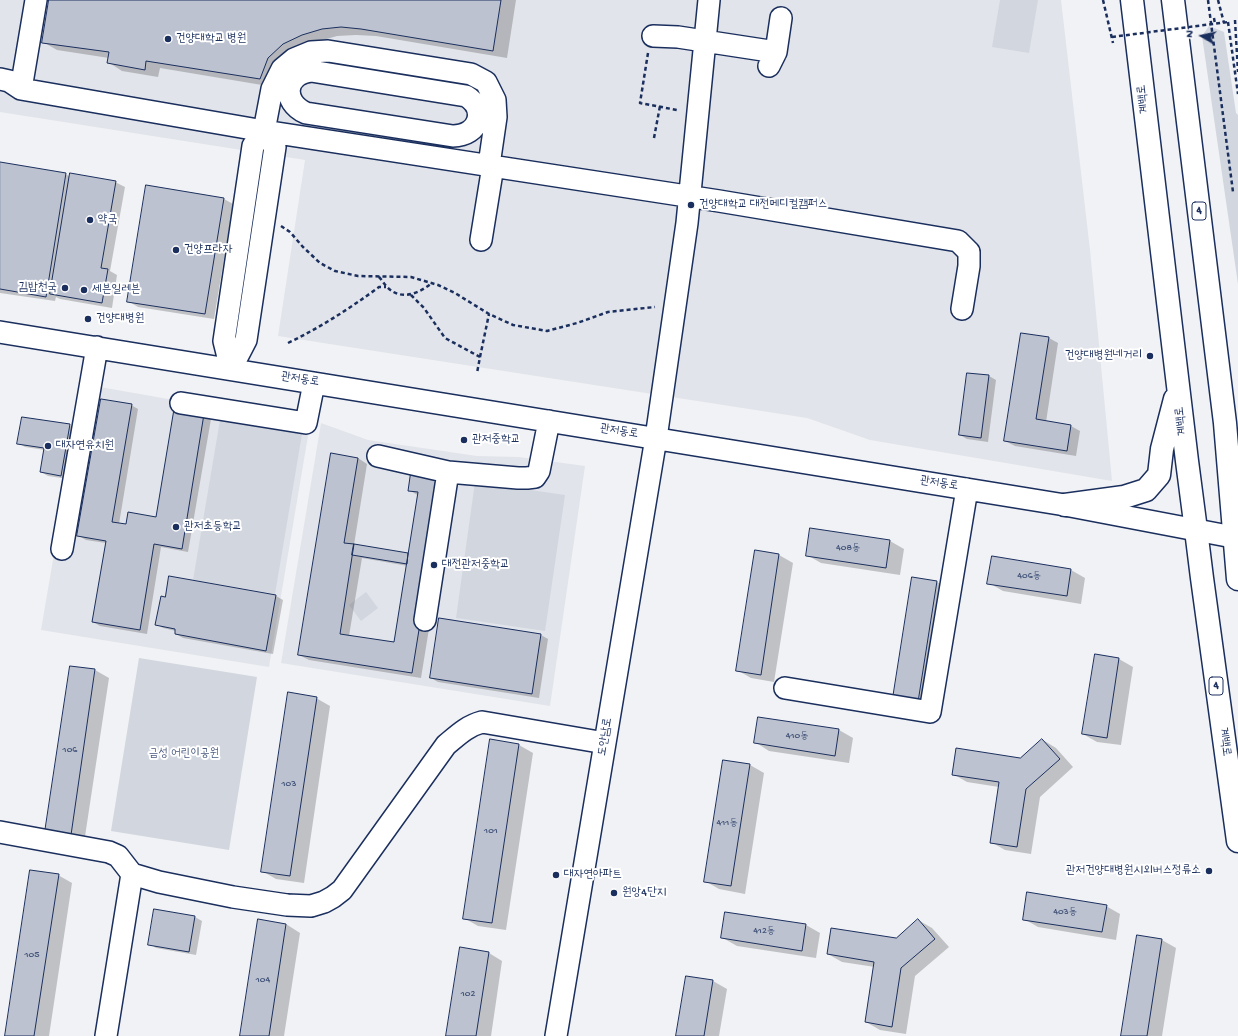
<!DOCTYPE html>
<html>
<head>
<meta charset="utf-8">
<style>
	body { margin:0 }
	#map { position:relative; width:1238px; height:1036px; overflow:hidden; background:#f1f2f5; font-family:"Gochi Hand",sans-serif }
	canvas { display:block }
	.north { position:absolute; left:1182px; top:16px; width:40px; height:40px; -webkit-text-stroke:3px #fff; paint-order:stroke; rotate:279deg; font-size:11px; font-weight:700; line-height:16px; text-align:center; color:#1b2f5e }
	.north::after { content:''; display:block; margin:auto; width:14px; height:18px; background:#1b2f5e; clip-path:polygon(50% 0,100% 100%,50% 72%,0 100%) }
</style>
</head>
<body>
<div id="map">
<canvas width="1238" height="1036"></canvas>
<div class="north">N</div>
</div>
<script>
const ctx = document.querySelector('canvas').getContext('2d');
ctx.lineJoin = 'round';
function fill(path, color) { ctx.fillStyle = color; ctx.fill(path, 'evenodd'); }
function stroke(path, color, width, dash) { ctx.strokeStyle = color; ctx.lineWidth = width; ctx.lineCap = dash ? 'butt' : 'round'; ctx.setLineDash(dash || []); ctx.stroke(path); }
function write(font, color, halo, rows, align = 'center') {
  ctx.font = font + ' "Gochi Hand","Poor Story",sans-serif'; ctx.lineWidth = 4; ctx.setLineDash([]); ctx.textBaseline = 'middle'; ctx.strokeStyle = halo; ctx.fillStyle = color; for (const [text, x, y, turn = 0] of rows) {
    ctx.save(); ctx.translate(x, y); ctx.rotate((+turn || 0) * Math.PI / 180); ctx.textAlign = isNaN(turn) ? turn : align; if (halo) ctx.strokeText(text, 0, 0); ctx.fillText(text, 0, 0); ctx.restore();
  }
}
fill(new Path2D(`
	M0,0H1061L1090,250L1112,481L870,440L807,418L278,336L305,160L0,112Z
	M83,384L310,424L269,667L41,630Z
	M321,423L368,440L477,456L519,457L585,466L550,706L281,663Z`), '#e1e4ea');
fill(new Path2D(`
	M1000,0H1038L1029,53L992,47Z
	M1209,26L1224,32L1236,113L1238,115V284L1202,36Z
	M220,420L302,434L275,594L193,580Z
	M475,482L565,495L545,631L456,618Z
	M366,592L378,608L361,621L349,605Z
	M139,658L257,677L229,850L111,831Z`), '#d2d6df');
fill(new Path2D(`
	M50,0H516L507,58L376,36L356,35L337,36L316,42L274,87L160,68L158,77L122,71L108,62L109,58L57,50L43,42Z
	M0,163L65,174L71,177L115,182L125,187L110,271L117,275L112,308L60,299L56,297L55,301L0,293Z
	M224,199L233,204L214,319L138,307L128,301Z
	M1022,334L1049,338L1058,343L1046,422L1071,426L1080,431L1076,456L1015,446L1005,441Z
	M989,376L996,380L988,442L967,439L960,435Z
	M131,405L138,409L119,524L127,525L157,518L204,415L211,419L188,552L161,547L147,634L100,626L93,622L106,543L86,540L79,536Z
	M69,425L76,429L68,479L48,476L41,472L45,450L25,447L18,443Z
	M358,458L367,464L354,545L409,555L419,496L409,490L453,481L421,678L309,660L299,655ZM362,558L408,566L395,643L349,636Z
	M890,541L904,549L900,575L821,563L807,555Z
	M755,551L779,555L793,563L774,682L751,678L737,670Z
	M993,557L1071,570L1085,578L1081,604L1003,591L989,583Z
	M937,582L951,590L932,709L908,705Z
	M276,596L283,600L273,654L183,638L176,634V631L163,628L156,624Z
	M541,635L548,639L539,698L438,682L431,678Z
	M1095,655L1119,659L1133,667L1121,745L1097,742L1083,734Z
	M95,670L109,678L84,843L60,839Z
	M316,698L330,706L304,883L276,879L262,871Z
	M759,718L839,730L853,738L849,763L769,751L755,742Z
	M1043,740L1056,748L1073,767L1040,797L1031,854L1005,850L991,842L999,787L967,782L953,774L1021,759Z
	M519,745L533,753L506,930L478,926L464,918Z
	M750,765L764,773L745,894L719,889L705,881Z
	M58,875L72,883L49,1036H6Z
	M1106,906L1120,914L1116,940L1038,927L1024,919Z
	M726,913L806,925L820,933L816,958L737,946L723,938Z
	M195,917L202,921L196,955L156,948L150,944Z
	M258,920L286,924L300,933L284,1036H241Z
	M918,920L932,928L949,947L915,976L906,1034L880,1030L866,1022L875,967L842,962L828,954L896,939Z
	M1162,940L1176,948L1162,1036H1122Z
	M489,953L502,961L491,1036H447Z
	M713,981L727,989L719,1036H677Z`), '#0003');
const building = new Path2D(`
	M49,0H501L493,51L361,29L341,27L322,29L302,35L283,44L268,58L260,79L146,61L145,70L107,63L109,52L42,43Z
	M0,162L66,173L46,297L0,289Z
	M70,173L116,181L101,268L108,269L102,303L50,294Z
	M146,185L224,198L205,314L127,302Z
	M1021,333L1049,337L1036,419L1071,425L1067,451L1004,441Z
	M967,373L989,375L981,438L959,435Z
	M101,399L132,404L112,522L126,524L128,512L156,517L174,409L204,414L182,549L154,544L140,630L92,622L106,541L77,536Z
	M22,417L70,424L61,476L40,472L44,448L17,444Z
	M331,453L358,458L344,543L354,544L340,634L394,642L418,492L408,491L411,470L444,475L412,673L298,655Z
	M810,528L890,540L886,568L806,556Z
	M354,544L408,553L407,564L352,555Z
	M755,550L779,554L761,675L736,671Z
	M992,556L1071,569L1067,596L987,584Z
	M169,576L276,595L266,651L175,634V629L155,625L161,596L165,597Z
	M912,577L937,581L918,702L893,698Z
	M439,618L541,634L532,694L430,678Z
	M1095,654L1119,658L1107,738L1082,734Z
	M70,666L95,669L71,835L45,832Z
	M288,692L317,697L290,876L261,872Z
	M758,717L839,729L835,756L754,743Z
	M490,739L519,744L492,923L463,919Z
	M1042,739L1060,759L1026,789L1017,847L990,843L999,782L952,775L956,748L1020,758Z
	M723,760L750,764L731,886L704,882Z
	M30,870L59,874L34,1036H5Z
	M1027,892L1107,905L1102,932L1023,920Z
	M154,909L195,916L189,952L148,945Z
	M725,912L806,924L802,951L721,938Z
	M258,919L286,924L269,1036H240Z
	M918,919L935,939L901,968L892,1027L865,1022L874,962L827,954L831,928L896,938Z
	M1137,935L1162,939L1147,1036H1121Z
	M460,947L489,952L476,1036H446Z
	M686,976L713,980L704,1036H676Z`);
fill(building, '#bcc2d0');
stroke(building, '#1b2f5e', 1);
const minor = new Path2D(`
	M653,36L678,37L776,52
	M769,66L776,52L781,18
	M311,71L466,96C488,109 479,136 453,136L306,113C281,102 285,74 311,71Z
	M0,79L9,81L21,89L264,131L719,201L958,241L969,252V266L962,309
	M21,89L36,0
	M481,240L493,166
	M0,332L1065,505L1238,538
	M231,369L224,341L253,146L264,131L272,89L282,69L294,59L311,52L328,51L471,74L486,82L495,100L496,117L489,165
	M231,369L246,340L275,147L264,131
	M181,403L306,423L314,383
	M378,456L448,472
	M62,549L97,347
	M425,620L448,472L518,478H527L535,477L539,471L549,421
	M785,688L930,712L967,489
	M0,832L109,852L118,856L132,874L159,882L233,897L287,905L311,906L324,902L333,897L342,890L446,745C458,735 467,726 482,722L605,743
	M106,1036L132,874
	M556,1036L656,438L687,223L709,0`);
const major = new Path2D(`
	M1132,0L1187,461L1196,530L1202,578L1238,841
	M1173,0L1225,423L1238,579
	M1065,505L1124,497L1146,490L1159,475L1162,449L1175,399`);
stroke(minor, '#1b2f5e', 24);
stroke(major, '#1b2f5e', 25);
stroke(new Path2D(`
	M1103,0L1113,43
	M1208,0L1233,192
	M1218,0L1224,23
	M1214,18L1215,24
	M1235,20L1238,72
	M1228,22L1238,94
	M648,53L640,103L677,110
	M654,138L660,106
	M281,226L290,232L303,247L320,263L335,271L358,276L411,277L438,285L455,293L489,314L513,325L547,331L577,323L608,312L655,307
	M379,277C382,280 384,284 387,287C401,301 418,294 432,283
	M411,295L424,308L445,338L480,357L477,373
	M288,343C321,327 349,309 379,287H386
	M480,357L489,314`), '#1b2f5e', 2.5, [4, 3]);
stroke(minor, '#fff', 21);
stroke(major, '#fff', 22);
stroke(new Path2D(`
	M1112,37L1228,22`), '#1b2f5e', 2.5, [4, 3]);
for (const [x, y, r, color] of [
	[168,39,4,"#1b2f5e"],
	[691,205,4,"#1b2f5e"],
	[90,220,4,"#1b2f5e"],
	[176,250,4,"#1b2f5e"],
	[65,288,4,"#1b2f5e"],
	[84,290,4,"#1b2f5e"],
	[88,319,4,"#1b2f5e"],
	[1150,356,4,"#1b2f5e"],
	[464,440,4,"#1b2f5e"],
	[48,446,4,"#1b2f5e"],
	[176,527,4,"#1b2f5e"],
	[434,565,4,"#1b2f5e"],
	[1209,871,4,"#1b2f5e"],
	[556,875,4,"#1b2f5e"],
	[614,893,4,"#1b2f5e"]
]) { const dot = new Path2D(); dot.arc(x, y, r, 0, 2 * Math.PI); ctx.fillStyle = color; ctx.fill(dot); stroke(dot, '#fff', 1.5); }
write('10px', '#43547a', null, [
	["408동",848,548],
	["406동",1029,576],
	["410동",797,736],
	["106",70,750],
	["103",289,784],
	["411동",727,823],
	["101",491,831],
	["403동",1065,912],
	["412동",764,931],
	["105",32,955],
	["104",263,980],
	["102",468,994]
]);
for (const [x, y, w] of [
	[1199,211,14],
	[1216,686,14]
]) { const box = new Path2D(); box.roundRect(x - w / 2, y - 9, w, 18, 3); ctx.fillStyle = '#fff'; ctx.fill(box); stroke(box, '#1b2f5e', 1); }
write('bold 11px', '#1b2f5e', null, [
	["4",1199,211],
	["4",1216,686]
]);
write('12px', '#1b2f5e', '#fff', [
	["건양대학교 병원",176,39],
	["건양대학교 대전메디컬캠퍼스",699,205],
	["약국",98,220],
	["건양프라자",184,250],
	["김밥천국",57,288,"right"],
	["세븐일레븐",92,290],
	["건양대병원",96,319],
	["건양대병원네거리",1142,356,"right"],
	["관저중학교",472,440],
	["대자연유치원",56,446],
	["관저초등학교",184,527],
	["대전관저중학교",442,565],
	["관저건양대병원시외버스정류소",1201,871,"right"],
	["대자연아파트",564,875],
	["원앙4단지",622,893]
], 'left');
write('12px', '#1b2f5e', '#fff', [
	["계백로",1144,99,-97],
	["관저동로",300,380,9],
	["계백로",1182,421,-97],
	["관저동로",619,432,9],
	["관저동로",939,484,9],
	["도안남로",606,737,-81],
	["계백로",1224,742,82]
]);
write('12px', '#49597e', '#fff', [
	["금성 어린이공원",184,754]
]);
</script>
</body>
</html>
